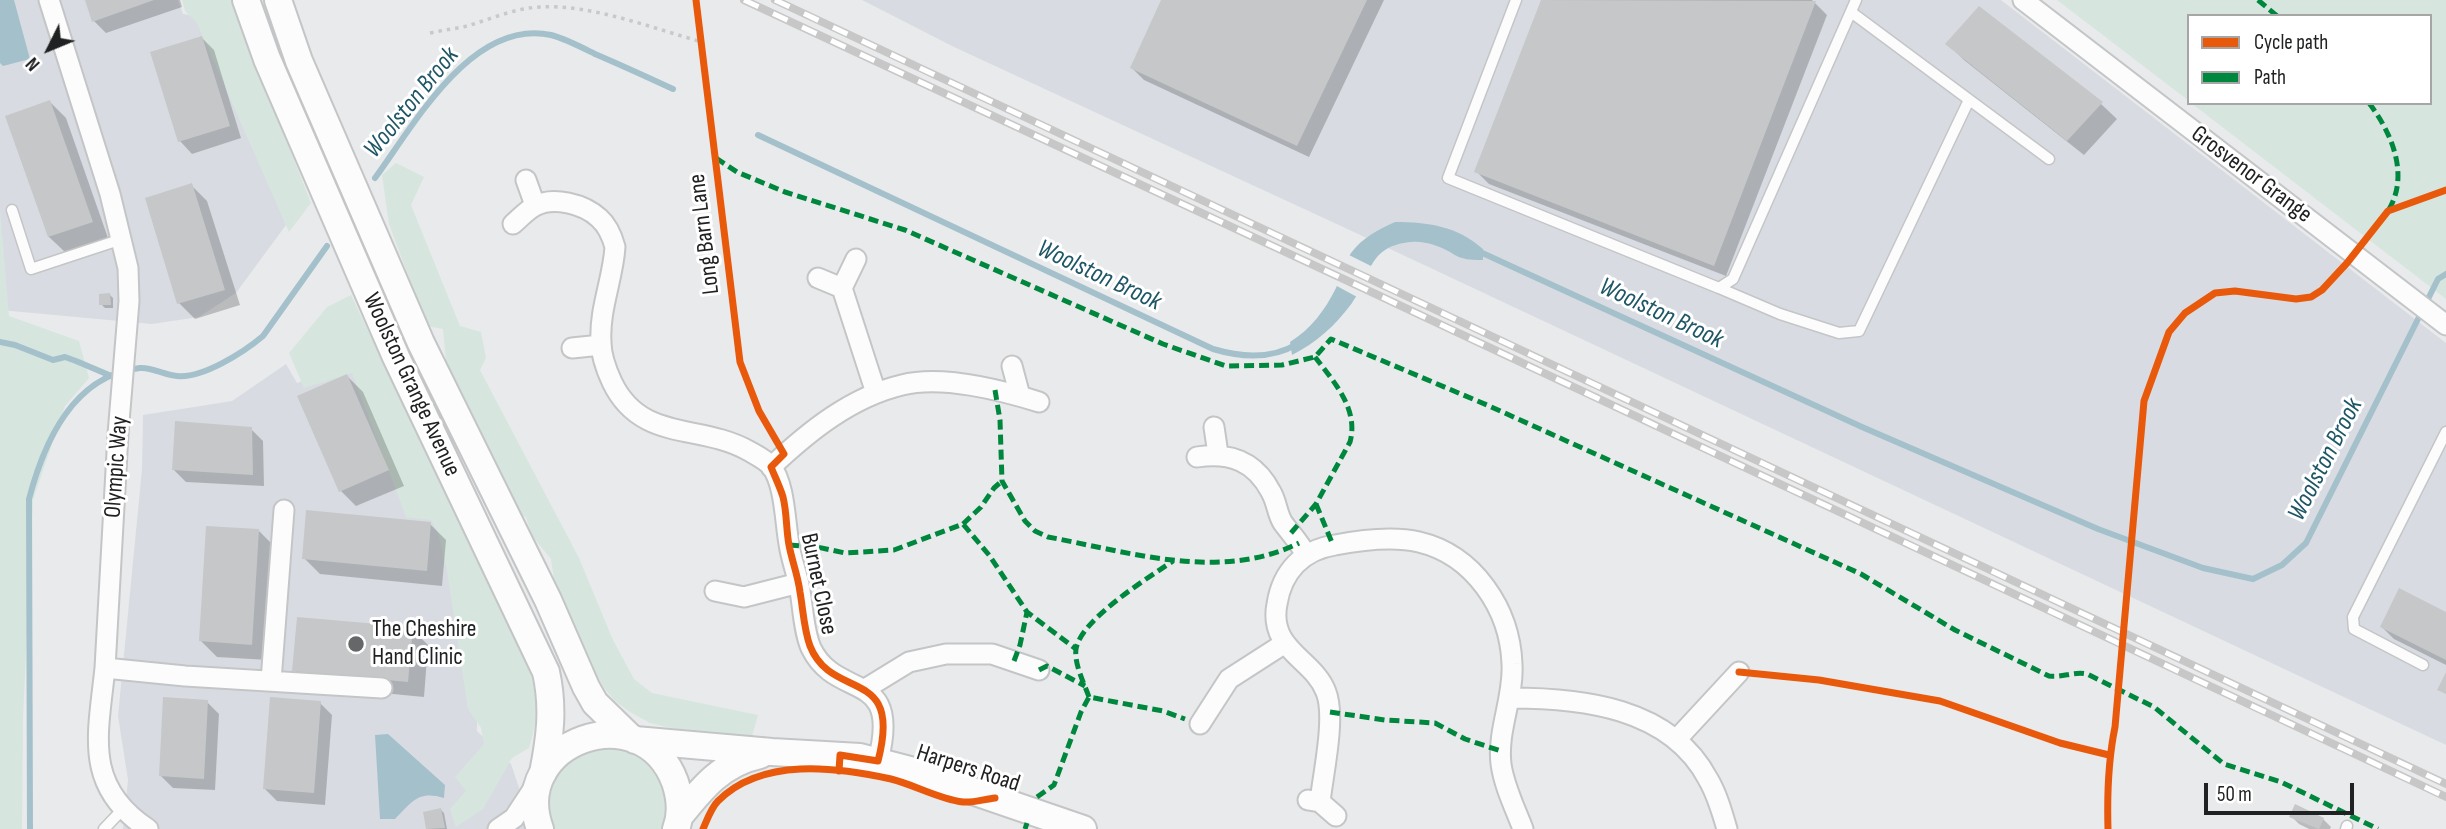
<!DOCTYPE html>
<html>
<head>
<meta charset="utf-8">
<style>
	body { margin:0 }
	#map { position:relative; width:2446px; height:829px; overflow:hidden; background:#e9eaec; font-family:"Sofia Sans Condensed",sans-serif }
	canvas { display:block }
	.legend { position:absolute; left:2187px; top:14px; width:245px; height:91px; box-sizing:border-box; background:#fff; border:2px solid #a6a6a7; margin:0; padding:9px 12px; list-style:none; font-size:21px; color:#202122 }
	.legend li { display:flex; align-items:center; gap:14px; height:35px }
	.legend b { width:35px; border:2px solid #a6a6a7 }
	.north { position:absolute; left:14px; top:14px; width:70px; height:70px; -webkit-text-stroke:5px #fff; paint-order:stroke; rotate:227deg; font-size:19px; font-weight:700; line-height:28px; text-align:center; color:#202122 }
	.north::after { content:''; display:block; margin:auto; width:24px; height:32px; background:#202122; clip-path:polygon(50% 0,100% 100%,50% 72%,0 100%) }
	.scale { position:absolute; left:2204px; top:783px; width:150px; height:32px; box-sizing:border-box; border:4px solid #202122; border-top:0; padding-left:9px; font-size:21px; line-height:24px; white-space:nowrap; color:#202122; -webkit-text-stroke:5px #fff; paint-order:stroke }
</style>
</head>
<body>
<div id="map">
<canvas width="2446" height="829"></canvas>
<ul class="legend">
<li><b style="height:9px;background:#e8590c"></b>Cycle path</li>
<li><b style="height:9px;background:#00873e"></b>Path</li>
</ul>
<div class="north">N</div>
<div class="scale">50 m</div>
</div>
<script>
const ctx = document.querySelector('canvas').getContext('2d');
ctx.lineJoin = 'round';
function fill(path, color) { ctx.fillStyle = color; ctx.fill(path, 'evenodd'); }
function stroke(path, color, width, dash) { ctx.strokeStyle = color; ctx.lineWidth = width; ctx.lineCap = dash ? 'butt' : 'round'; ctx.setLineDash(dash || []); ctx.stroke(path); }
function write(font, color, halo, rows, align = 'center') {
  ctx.font = font + ' "Sofia Sans Condensed",sans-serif'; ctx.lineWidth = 6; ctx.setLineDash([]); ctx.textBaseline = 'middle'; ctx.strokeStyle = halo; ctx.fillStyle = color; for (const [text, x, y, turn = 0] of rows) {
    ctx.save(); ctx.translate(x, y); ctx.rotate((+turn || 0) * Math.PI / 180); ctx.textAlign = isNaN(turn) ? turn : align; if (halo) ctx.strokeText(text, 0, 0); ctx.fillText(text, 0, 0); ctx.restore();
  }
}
fill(new Path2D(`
	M0,0H178L183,14L202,16L286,225L236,293L199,317L152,324L0,310Z
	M862,0H2001L2446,343V745L1356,233L954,47Z
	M363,358L457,549L478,680L477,731L511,764L533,829H123L128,780L118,716L142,469L143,415L232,401L286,364L297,383Z`), '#d8dce2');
fill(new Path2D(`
	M182,0H231L311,203L289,232L197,23L185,11Z
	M2057,0H2446V299L2191,103H2430V16H2189V101Z
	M396,163L424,177L411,205L460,326L481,332L486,358L480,370L579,558L613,640L634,679L652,693L758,715L752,736L671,728L650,723L630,712L615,701L605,689L587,659L554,579L551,559L532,536L526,517L516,513L455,387L446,361L443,329L427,326L389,224L382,175Z
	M0,210L9,316L79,341L89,378L65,406L33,500L23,718L22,829H0Z
	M351,295L529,667C538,699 539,716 529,748L512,758L483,809L456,827L450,809L466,791L455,777L484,744L481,728L468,709L447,570L438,533L431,520L406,517L352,373L304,388L289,353L327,307Z
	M613,747C654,756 675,789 662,829H553C542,801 555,761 586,751C594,749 604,749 613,747Z`), '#d6e6de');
fill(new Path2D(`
	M0,0H14L30,59L3,66L0,63Z
	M1395,222C1428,222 1457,226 1483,249V260C1476,260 1468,260 1462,258C1457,257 1452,253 1448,251C1437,245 1423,241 1412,242C1367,245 1371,277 1352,303C1335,326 1317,342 1292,355L1290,342C1311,329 1325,310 1336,288C1341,277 1344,264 1351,253C1362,238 1379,229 1395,222Z
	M388,734L445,785L444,798C418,790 412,802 395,819H380L375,735Z`), '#a4c1cb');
fill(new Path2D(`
	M1347,254L1371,266L1359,298L1335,285Z`), '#e9eaec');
fill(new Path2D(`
	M87,0H180L182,7L106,33L94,21Z
	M1163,0H1384L1309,157L1144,80L1132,68Z
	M1543,0H1812L1827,15L1726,276L1489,184L1477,172Z
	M202,38L214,50L241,138L192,154L180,141L152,53Z
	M1948,44L2101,104L2117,119L2084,155L1964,60Z
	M50,102L66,118L108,238L65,252L49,237Z
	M191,185L207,201L240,305L195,319L179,303Z
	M110,295L113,298V308H105L101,304Z
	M347,376L363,392L404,486L356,506L341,491Z
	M251,429L263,441L264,486L186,482L174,470Z
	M430,524L446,540L442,586L320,574L304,558Z
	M259,531L275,547L268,660L217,657L201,641Z
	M2446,614V665L2394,639L2382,627Z
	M412,629L428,645L424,697L310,686L294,670Z
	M207,702L219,714L215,790L173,788L161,776Z
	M320,703L332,715L325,805L277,801L265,789Z
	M441,810L444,813L447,829H428L425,813Z
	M2291,816L2323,819L2331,827L2330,829H2309L2299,824Z`), '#0003');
stroke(new Path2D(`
	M758,135L1213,349C1240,357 1271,360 1297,344
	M375,178C414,125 472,18 551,35C566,39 581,47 595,54C621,65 647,77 673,89
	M1478,251L1862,427L2098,529L2203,568L2253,579L2282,565L2306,543L2438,279L2446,274
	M0,342L15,345L53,360L65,357L76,361L109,375
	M30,829L29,499C44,442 73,375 140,368C152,367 164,375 177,376C202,379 244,352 263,336L327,246`), '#a4c1cb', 6);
fill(new Path2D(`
	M85,0H154L92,22Z
	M1161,0H1367L1297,146L1130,68Z
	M1541,0L1816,1L1714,266L1474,172Z
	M1979,6L2103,102L2067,141L1945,44Z
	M202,36L230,126L178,142L150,52Z
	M50,100L93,222L48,237L5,116Z
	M192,183L225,290L177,304L145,198Z
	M110,293L111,305H99V294Z
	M347,374L389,470L339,492L297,396Z
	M175,421L252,427L253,475L172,470Z
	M306,510L431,522L427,571L302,559Z
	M206,526L259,529L252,645L199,641Z
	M2399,588L2446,612V660L2380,627Z
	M297,617L413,627L408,682L292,671Z
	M2446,672V694L2437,690Z
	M163,697L208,700L204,779L159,776Z
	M270,697L321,701L314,793L263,789Z
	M2295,804L2324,818L2319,829L2289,817Z
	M441,808L445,828L426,829L423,812Z`), '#c6c7c8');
const lane = new Path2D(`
	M1516,0L1448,178L1719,288L1733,279L1856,0
	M1851,12L2049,159
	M12,210L31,269L122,239
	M1719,288L1780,314L1839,333L1859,331L1969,100
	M2423,665L2354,629L2353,617L2446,432
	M104,829L122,810
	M2346,829L2347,826`);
const street = new Path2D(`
	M49,0L110,194L128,268L129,301L118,434L105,668L185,676L382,688
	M2023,0L2446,325
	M526,180L535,205
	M513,224C520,218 527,210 535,206C553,196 584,204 599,218C607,225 612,236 615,247C613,279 599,309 601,342C601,356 606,369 612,382C641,443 700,423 749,451C756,455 766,460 771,466C785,484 785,522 789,544C791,558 796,571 799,585C803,604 803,630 811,648C837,702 902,667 878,761
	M856,259L842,288L876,393
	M818,278L842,288
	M572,348L601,345
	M1012,366L1020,396
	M1214,427L1218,454
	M1197,457C1230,452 1255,461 1271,492C1277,502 1277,514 1283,523C1291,534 1300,543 1306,555
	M771,467C808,432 851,397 902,385C941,375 1001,390 1039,402
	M715,591L744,597L799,583
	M105,668C98,735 83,786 148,829
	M271,681L284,510
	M865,689L909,662L946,654H992L1039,670
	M1510,698C1581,698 1670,707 1708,779C1717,794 1722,812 1727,829
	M1200,724L1229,679L1285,643
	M1676,740L1739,672
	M1308,800L1320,802L1336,816
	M1320,802C1323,774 1336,717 1326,692C1314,659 1268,650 1277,604C1282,572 1302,550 1335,545C1361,540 1393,536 1419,542C1474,555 1510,609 1512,664C1514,698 1497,730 1501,764C1504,786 1515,808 1523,829
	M498,829L514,818L537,783`);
const secondary = new Path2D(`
	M246,0L267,59L396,357L546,672C554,708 550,738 543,773
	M278,0L299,61L421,343L548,600L586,687L595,703L631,738
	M635,740L772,752L860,757L914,771L1083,829
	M679,817C702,788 722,763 760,755
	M540,829C508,742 642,693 675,782C680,797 682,814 676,829`);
stroke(lane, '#c4c5c6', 13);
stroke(street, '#c4c5c6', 23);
stroke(secondary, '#c4c5c6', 30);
stroke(new Path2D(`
	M430,33C443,30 455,29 467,26C491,19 515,8 540,7C591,4 652,28 702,42`), '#c8c9c9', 3.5, [3.5, 5]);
stroke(lane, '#fcfcfc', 10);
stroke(street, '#fcfcfc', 19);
stroke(secondary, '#fcfcfc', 26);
const rail = new Path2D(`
	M744,0L1365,289L2446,797
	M775,0L2446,784`);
stroke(rail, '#c7c7c8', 8);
stroke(rail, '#fff', 5, [16]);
stroke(new Path2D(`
	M2258,0L2277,16
	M2369,103C2392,133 2410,176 2388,211
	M716,158L737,172L785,192L905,230L1163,344L1226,366L1282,365L1315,357L1331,339L1487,405L1861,574L1955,630L2049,676C2062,678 2074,671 2087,674L2154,707L2224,764L2281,782L2378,829
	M995,390L1000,420L1002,481L1025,521L1035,531L1048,537C1129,552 1220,582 1299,543
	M1316,504L1333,545
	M963,524L981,507L994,488L1002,481
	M1291,533L1316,504L1350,442C1359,409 1334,382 1315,357
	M789,545L817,547L845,553L894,550L963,524L989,555L1027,612L1076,649
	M1014,661L1020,645L1027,612
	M1039,670L1047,666L1085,686
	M1089,697C1084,683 1074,664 1076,649C1081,619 1148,578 1173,561
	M1330,712L1385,720L1435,723L1465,739L1501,751
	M1037,797L1054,785L1081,712L1089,697L1163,711L1185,719
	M1025,829L1027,823`), '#00873e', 5, [10, 5]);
stroke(new Path2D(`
	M696,0L740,362L759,411L784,454L771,467C775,477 780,487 783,497C787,513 786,529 789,545C792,561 798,576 800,592C803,609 804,630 810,646C832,702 903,665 878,761L840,755L839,771
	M1739,672L1819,680L1940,701L2060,743L2109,755
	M703,829C707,820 711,808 718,801C762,757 836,767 891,779C915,785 939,799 963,802C973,803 985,799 995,798
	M2108,829C2107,794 2108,761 2115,727L2144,401L2169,332L2185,313L2215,293L2235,291L2296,299L2311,297L2322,290L2347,263L2388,211L2446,190`), '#e8590c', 7);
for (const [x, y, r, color] of [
	[356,644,9,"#666769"]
]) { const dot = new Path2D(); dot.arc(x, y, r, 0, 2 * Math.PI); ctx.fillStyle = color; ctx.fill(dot); stroke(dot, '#fff', 2.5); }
write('24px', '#202122', '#fff', [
	["Grosvenor Grange",2251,175,37],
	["Long Barn Lane",705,234,-97],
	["Woolston Grange Avenue",411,385,65],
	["Olympic Way",117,467,-86],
	["Burnet Close",818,584,78],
	["Harpers Road",968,769,18]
]);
write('24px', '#202122', '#fff', [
	["The Cheshire",372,630],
	["Hand Clinic",372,658]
], 'left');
write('italic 26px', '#1e5665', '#fff', [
	["Woolston Brook",412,103,-51],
	["Woolston Brook",1099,276,25],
	["Woolston Brook",1661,314,25],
	["Woolston Brook",2326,460,-63]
]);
</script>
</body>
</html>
